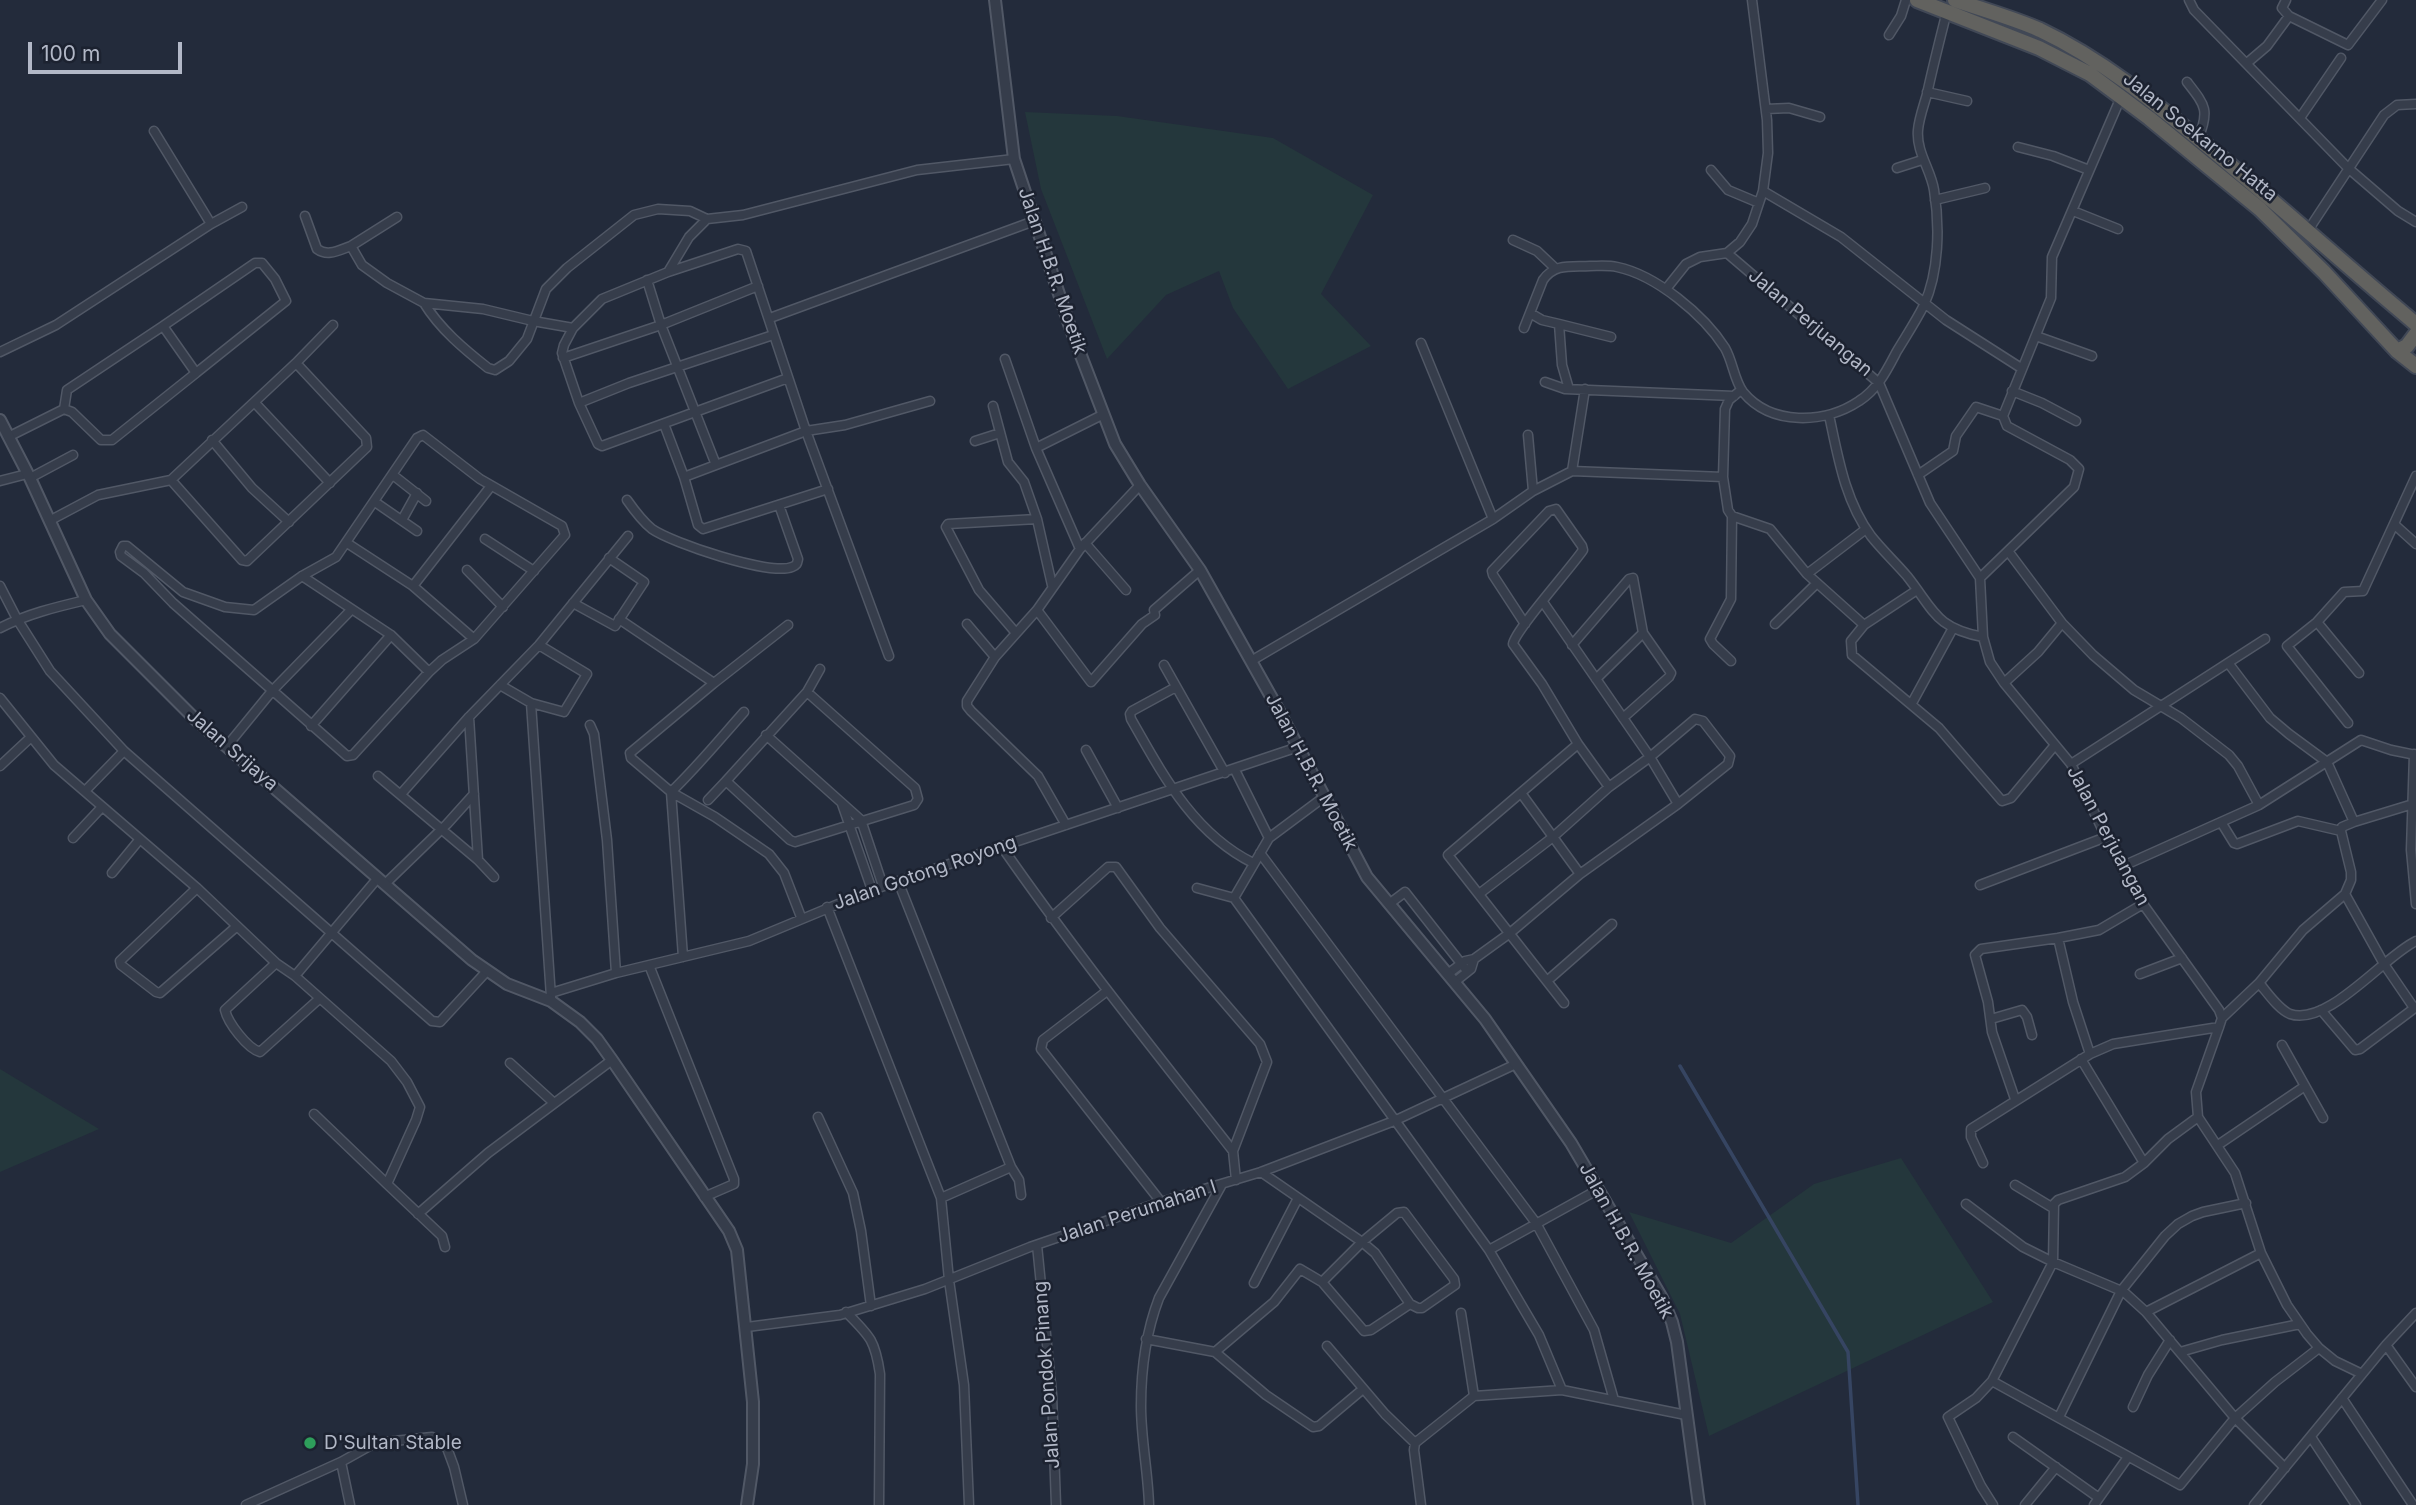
<!DOCTYPE html>
<html>
<head>
<meta charset="utf-8">
<style>
	body { margin:0 }
	#map { position:relative; width:2416px; height:1505px; overflow:hidden; background:#232b3b; font-family:Inter,sans-serif }
	canvas { display:block }
	.scale { position:absolute; left:28px; top:42px; width:154px; height:32px; box-sizing:border-box; border:4px solid #b2b8c7; border-top:0; padding-left:9px; font-size:21px; line-height:24px; white-space:nowrap; color:#b2b8c7; -webkit-text-stroke:5px #1c2230; paint-order:stroke }
</style>
</head>
<body>
<div id="map">
<canvas width="2416" height="1505"></canvas>
<div class="scale">100 m</div>
</div>
<script>
const ctx = document.querySelector('canvas').getContext('2d');
ctx.lineJoin = 'round';
function fill(path, color) { ctx.fillStyle = color; ctx.fill(path, 'evenodd'); }
function stroke(path, color, width, dash) { ctx.strokeStyle = color; ctx.lineWidth = width; ctx.lineCap = dash ? 'butt' : 'round'; ctx.setLineDash(dash || []); ctx.stroke(path); }
function write(font, color, halo, rows, align = 'center') {
  ctx.font = font + ' Inter,sans-serif'; ctx.lineWidth = 5; ctx.setLineDash([]); ctx.textBaseline = 'middle'; ctx.strokeStyle = halo; ctx.fillStyle = color; for (const [text, x, y, turn = 0] of rows) {
    ctx.save(); ctx.translate(x, y); ctx.rotate((+turn || 0) * Math.PI / 180); ctx.textAlign = isNaN(turn) ? turn : align; if (halo) ctx.strokeText(text, 0, 0); ctx.fillText(text, 0, 0); ctx.restore();
  }
}
fill(new Path2D(`
	M1025,112L1117,116L1273,138L1373,195L1321,294L1371,346L1288,389L1233,308L1219,271L1166,295L1107,359L1041,189Z
	M0,1069L99,1129L0,1172Z
	M1901,1158L1993,1302L1709,1436L1680,1314L1629,1212L1731,1243L1814,1184Z`), '#24373c');
stroke(new Path2D(`
	M1680,1066L1848,1352L1858,1505`), '#364562', 3.5);
const minor = new Path2D(`
	M2189,0L2194,10L2348,168L2398,211L2416,222
	M2286,0L2282,8L2289,16L2348,45L2382,0
	M1889,35L1901,16L1906,0
	M2247,63L2267,46L2289,16
	M2187,82C2205,105 2210,110 2198,139
	M1927,92L1967,101
	M1766,109L1789,108L1820,117
	M2300,118L2341,58
	M154,131L211,224
	M2018,147L2053,156L2089,170
	M1897,168L1922,160
	M1711,170L1728,190L1759,203
	M1763,191L1841,237L1946,320L2021,368
	M1935,200L1985,188
	M2073,211L2118,229
	M305,216L317,249C328,257 339,250 351,246
	M397,217L351,246L362,265L387,283L424,303L483,309L533,321L573,328
	M2307,232L2384,115L2397,105L2416,104
	M1513,240L1537,251L1555,268
	M1727,253L1879,383L1930,503L1980,578L1983,637L1990,662L2004,683L2071,764L2106,837L2143,904L2219,1010L2222,1018L2219,1027L2196,1092L2198,1117L2235,1173L2261,1253L2287,1305L2307,1334L2319,1348L2335,1361L2362,1374
	M668,272L689,237L707,219
	M647,280L661,325L716,465
	M1666,289L1686,264L1700,257L1727,253L1740,242L1752,224L1763,191L1768,153L1767,120L1752,0
	M424,303C440,329 464,349 488,368L495,370L509,361L527,339L546,289L567,268L634,215L658,209L690,211L707,219L743,215L917,170L1014,159
	M1530,313L1542,320L1559,324L1562,365L1569,389
	M770,318L1034,221
	M1559,324L1611,337
	M163,326L196,373L112,440H101L72,412L64,409L67,390Z
	M163,326L255,263H262L275,279L286,301L196,373
	M1524,328L1543,280C1555,263 1571,267 1590,266C1599,266 1608,265 1617,267C1656,275 1704,315 1725,348C1733,362 1734,380 1743,392C1771,426 1825,424 1859,401C1878,389 1887,370 1897,351C1906,336 1916,321 1924,305C1939,272 1940,226 1934,190C1931,170 1916,152 1918,130C1919,118 1924,105 1927,94C1933,66 1940,39 1947,11
	M2036,336L2092,356
	M1421,343L1493,519L1533,491L1572,471L1723,477
	M0,352L56,325L211,224L242,207
	M563,358L661,325L758,286
	M1005,359L1036,448L1080,549
	M788,378L602,446L598,444L579,403L562,353L564,345L573,328L602,299L668,272L738,249L746,251L806,431L889,656
	M1545,382L1565,389L1734,396
	M1741,390L1729,400L1725,409L1723,477L1728,510L1732,516L1770,529L1807,574
	M2012,391L2042,403L2076,421
	M255,403L330,483
	M579,403L629,383L773,335
	M993,406L1008,462L1024,482L1037,519L1052,585
	M1829,415C1838,457 1845,501 1871,536C1882,550 1895,562 1907,576C1934,610 1935,628 1983,637
	M664,424L684,477L698,525L703,529L828,489
	M423,435L480,479L562,526L565,535L474,639L442,660L429,672L353,755L347,756L173,603L144,573L121,556L120,552L123,546H127L183,592L225,607L254,610L302,576L336,557L417,438Z
	M1528,435L1533,491
	M8,437L64,409
	M212,440L252,488L289,522
	M975,441L1000,433
	M1036,448L1102,415
	M1572,471L1585,389
	M393,475L426,501
	M1918,475L1953,451L1956,436L1976,407L2003,416
	M684,477L806,431L845,425L930,401
	M30,478L73,455
	M171,480L242,560L247,561L367,447L366,438L296,363
	M0,481L27,474
	M627,500C634,510 642,521 652,529C672,543 770,576 792,567C797,565 797,564 798,559L779,505
	M375,502L417,531
	M402,520L417,493
	M49,521L98,495L171,480L296,363L333,325
	M2395,525L2416,544
	M485,539L534,571
	M347,543L413,586L474,639
	M1085,543L1126,590
	M2008,551L2062,623L2093,655L2134,690L2181,718L2229,755L2238,766L2259,805
	M467,570L503,607
	M302,576L391,635L429,672
	M1980,578L2074,487L2079,469L2070,460L2007,426L2003,416L2051,298L2052,257L2121,97
	M0,586L17,619L50,671L124,751L432,1021L440,1022L487,971
	M413,586L491,486
	M1917,590L1864,625L1851,641L1852,655L1939,728L2002,801L2011,798L2055,745
	M1543,602L1650,757L1678,804
	M573,603L615,626L644,582L609,558
	M1037,610L1091,682L1142,624L1155,615L1154,610L1200,570
	M619,619L714,683
	M2317,622L2359,673
	M967,624L995,657
	M1525,624L1493,575L1492,571L1549,511L1556,509L1582,546L1583,550C1571,568 1515,630 1513,644L1542,684L1578,744L1609,787
	M1775,624L1817,583
	M1864,625L1807,574L1866,529
	M0,628C27,614 56,607 86,600
	M1016,633L979,590L946,527L948,524L1037,519
	M1572,645L1629,579L1633,578L1643,633L1671,673L1669,677L1623,718
	M1251,661L1493,519
	M1731,661L1713,644L1710,639L1731,599L1732,516
	M2229,664L2270,718L2289,734L2327,762L2354,822L2342,827L2341,831
	M1164,665L1225,773
	M1596,679L1643,633
	M2004,683L2038,652L2062,623
	M500,685L531,703L564,712L587,674L539,645
	M1176,687L1132,711L1130,714L1131,719C1163,775 1193,833 1253,863
	M807,692L915,788L918,799L914,805L795,842L790,840L726,781L807,692L820,669
	M0,698L54,765L197,888L276,963L295,976L391,1061L407,1082L420,1107L416,1120L387,1184L442,1236L445,1247
	M531,703L551,997
	M1912,703L1953,628
	M744,712C720,739 697,767 671,792L715,817L769,854L784,873L801,917
	M469,717L478,860
	M2348,723L2287,646L2317,622L2344,592L2363,591L2416,476
	M590,725L594,734L607,840L616,973
	M311,726L391,635
	M766,735L861,820L883,886
	M227,746L272,691L351,610
	M1086,750L1118,808
	M2414,754L2411,850L2416,904
	M2071,764L2265,639
	M0,766L30,738
	M1235,770L1269,838
	M378,776L478,860L494,877
	M85,791L124,751
	M1521,793L1580,874
	M401,794L469,717L539,645L628,536
	M1324,797L1269,838L1234,898L1489,1250L1539,1335L1562,1390
	M708,800L726,781
	M842,804L872,890
	M2221,822L2234,843L2237,844L2298,821L2341,831
	M2354,822L2413,804
	M1066,825L1038,776L971,711L967,706V701L995,657L1037,610L1080,549L1140,485
	M73,838L102,807
	M1002,847C1075,952 1154,1050 1233,1151
	M1260,853L1536,1223L1594,1330L1614,1400
	M2123,866L2259,805L2361,740L2391,750L2416,755
	M112,873L140,839
	M898,881L1011,1167L941,1198
	M385,884L447,824L474,794
	M1980,885L2106,837
	M197,888L120,961L121,965L156,992L160,993L236,927
	M1197,888L1234,898
	M2345,894L2384,964L2414,1008
	M1389,904L1405,892L1467,971
	M827,907L941,1198L949,1280L964,1385L969,1505
	M1051,918L1108,867H1116L1160,928L1260,1044L1267,1062L1233,1151L1236,1180
	M683,957L671,792L631,758L630,753L714,683L788,625
	M276,963L225,1010C228,1023 247,1048 260,1052L319,999
	M649,965L734,1179V1184L704,1197
	M1449,973L1465,961L1474,959L1510,933L1580,874L1678,804L1728,764L1730,756L1703,721L1695,719L1650,757L1609,787L1553,837L1479,894
	M2140,974L2182,958
	M295,976L377,879
	M1456,981L1471,969L1474,959
	M1547,981L1612,924
	M2259,983C2267,992 2278,1009 2290,1014C2328,1027 2384,956 2416,941
	M1107,991L1043,1040L1041,1049L1161,1202
	M551,993L616,973L749,941L872,890L1298,747
	M1564,1003L1448,855L1578,744
	M2321,1010L2355,1050L2360,1049L2416,1007
	M2222,1018L2259,983L2303,930L2345,894L2351,880V872L2341,831
	M1991,1019L2022,1010L2027,1017L2032,1035
	M2282,1045L2323,1118
	M2090,1054L2073,1002L2058,938L2099,930L2143,904
	M2081,1059L2144,1163
	M510,1063L554,1103
	M2015,1099L1992,1032L1988,1002L1975,955L1981,949L2058,938
	M314,1114L387,1184
	M818,1117L853,1193L861,1231L871,1306
	M2218,1145L2305,1086
	M1983,1163L1971,1137V1129L2090,1054L2113,1044L2219,1027
	M1011,1167L1019,1180L1021,1195
	M2015,1185L2053,1208
	M1966,1204L2023,1247L2053,1262L2124,1292L2146,1312L2235,1418L2285,1468
	M418,1214L488,1153L612,1060
	M1037,1245L1052,1394L1056,1505
	M1489,1250L1599,1189
	M1322,1282L1362,1242L1375,1253L1410,1304
	M1254,1283L1298,1198
	M846,1312C870,1336 875,1340 880,1374L879,1505
	M2146,1312L2261,1253
	M1461,1313L1474,1396
	M747,1327L840,1315L925,1289L1030,1247L1161,1202L1261,1172L1394,1121L1516,1064
	M1146,1339L1215,1352L1266,1395L1313,1427L1319,1426L1363,1389
	M2386,1345L2416,1387
	M1327,1346L1385,1414L1415,1443
	M1215,1352L1274,1302L1300,1269L1322,1282L1364,1331L1371,1330L1410,1304L1418,1308H1422L1455,1285L1454,1279L1404,1212L1397,1213L1362,1242L1261,1172
	M2180,1352L2222,1340L2300,1324
	M1992,1381L2180,1485L2235,1418L2275,1382L2319,1348
	M2342,1398L2413,1505
	M2133,1407L2148,1375L2170,1340
	M2059,1417L2121,1291L2165,1236L2178,1224L2192,1216L2203,1212L2246,1203
	M2013,1437L2099,1498
	M2311,1437L2356,1505
	M246,1505L341,1462
	M350,1505L341,1462L375,1443L432,1437L447,1448L454,1467L463,1505
	M1149,1505C1148,1472 1141,1439 1141,1406C1141,1369 1146,1332 1159,1298L1221,1186
	M1421,1505L1414,1450L1415,1443L1474,1396L1562,1390L1686,1415
	M1993,1505L1981,1486L1948,1417L1976,1398L1992,1381L2053,1262L2054,1204L2058,1200L2125,1177L2144,1163L2168,1139L2198,1117
	M2025,1505L2056,1467
	M2094,1505L2128,1457
	M2254,1505L2386,1345L2416,1313`);
const tertiary = new Path2D(`
	M995,0L1014,159L1070,327L1115,444L1140,485L1200,570L1278,709L1367,877L1485,1019L1571,1143L1662,1298L1672,1322L1677,1342L1699,1505
	M0,420L30,478L86,600L110,634L196,720L472,960L507,984L551,1001L580,1022L597,1039L612,1060L729,1231L737,1250L753,1402V1464L747,1505`);
const trunk = new Path2D(`
	M1917,0L2039,48L2090,74L2149,118L2260,209L2324,272L2397,351L2416,366
	M1955,0C1983,10 2013,18 2040,30C2101,59 2154,102 2206,145C2277,203 2345,265 2416,324
	M2397,351L2407,346L2416,334`);
stroke(minor, '#515866', 11);
stroke(tertiary, '#515866', 14);
stroke(trunk, '#414856', 18);
stroke(minor, '#363d4b', 8);
stroke(tertiary, '#363d4b', 10);
stroke(trunk, '#62625f', 14);
for (const [x, y, r, color] of [
	[310,1443,7,"#2e9e5b"]
]) { const dot = new Path2D(); dot.arc(x, y, r, 0, 2 * Math.PI); ctx.fillStyle = color; ctx.fill(dot); stroke(dot, '#1c2230', 2.5); }
write('19px', '#b2b8c7', '#1c2230', [
	["Jalan Soekarno Hatta",2200,137,39],
	["Jalan H.B.R. Moetik",1052,271,71],
	["Jalan Perjuangan",1810,323,40],
	["Jalan Srijaya",232,750,41],
	["Jalan H.B.R. Moetik",1311,772,62],
	["Jalan Perjuangan",2108,836,62],
	["Jalan Gotong Royong",925,873,-19],
	["Jalan Perumahan I",1137,1212,-18],
	["Jalan H.B.R. Moetik",1626,1241,61],
	["Jalan Pondok Pinang",1047,1375,-94]
]);
write('19px', '#b2b8c7', '#1c2230', [
	["D'Sultan Stable",324,1443]
], 'left');
</script>
</body>
</html>
